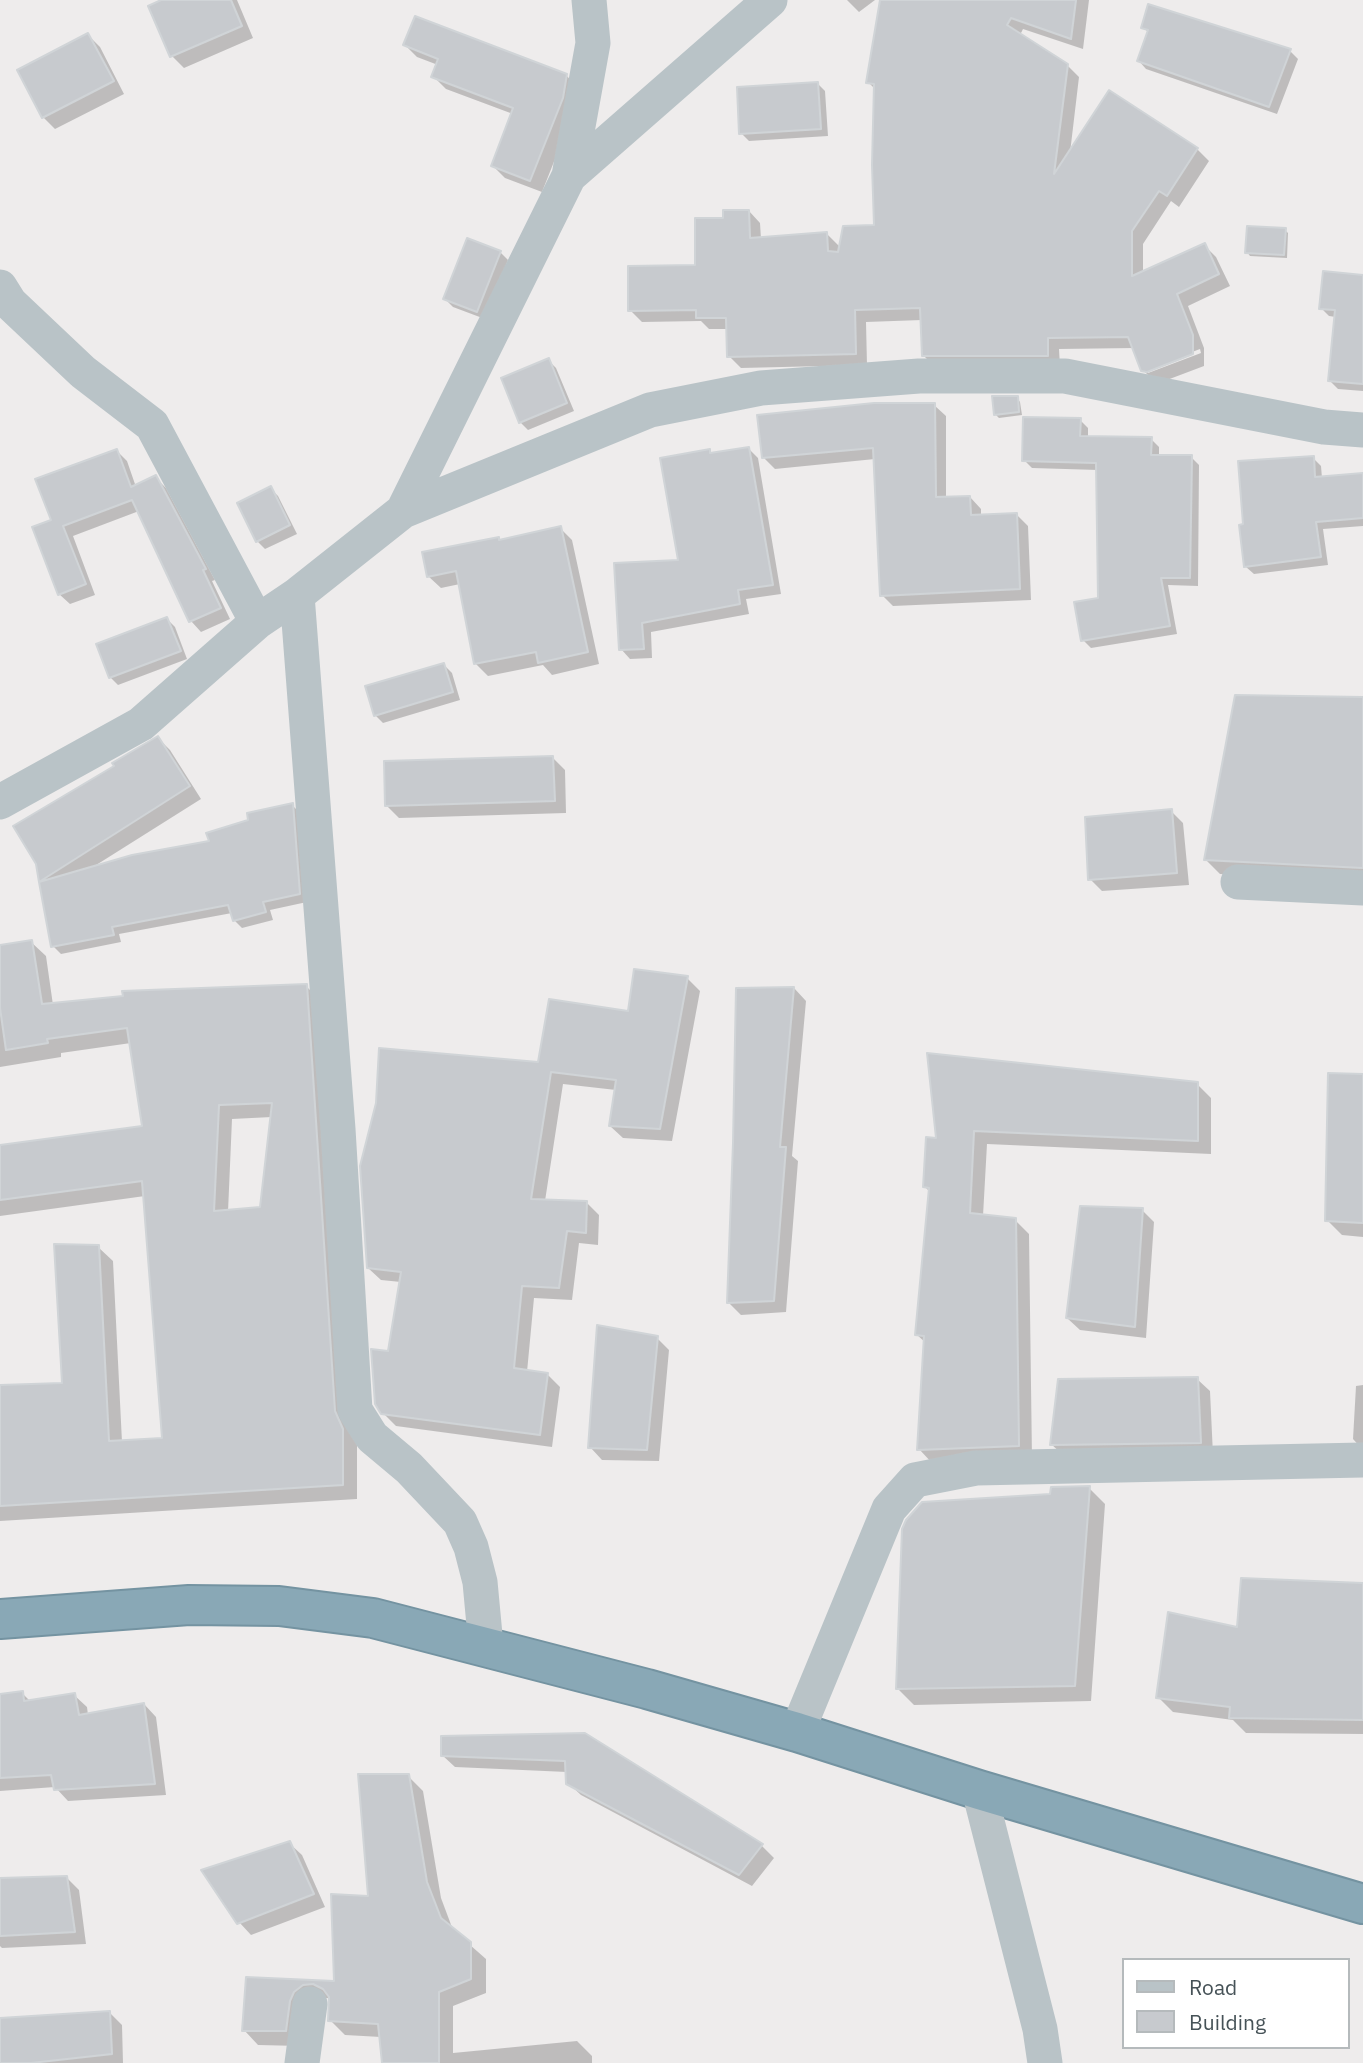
<!DOCTYPE html>
<html>
<head>
<meta charset="utf-8">
<style>
	body { margin:0 }
	#map { position:relative; width:1363px; height:2063px; overflow:hidden; background:#eeecec; font-family:"IBM Plex Sans",sans-serif }
	canvas { display:block }
	.legend { position:absolute; left:1122px; top:1958px; width:228px; height:91px; box-sizing:border-box; background:#fff; border:2px solid #b5babc; margin:0; padding:9px 12px; list-style:none; font-size:21px; color:#465257 }
	.legend li { display:flex; align-items:center; gap:14px; height:35px }
	.legend b { width:35px; border:2px solid #b5babc }
</style>
</head>
<body>
<div id="map">
<canvas width="1363" height="2063"></canvas>
<ul class="legend">
<li><b style="height:9px;background:#b9c3c7"></b>Road</li>
<li><b style="height:19px;background:#c7cace"></b>Building</li>
</ul>
</div>
<script>
const ctx = document.querySelector('canvas').getContext('2d');
ctx.lineJoin = 'round';
function fill(path, color) { ctx.fillStyle = color; ctx.fill(path, 'evenodd'); }
function stroke(path, color, width, dash) { ctx.strokeStyle = color; ctx.lineWidth = width; ctx.lineCap = dash ? 'butt' : 'round'; ctx.setLineDash(dash || []); ctx.stroke(path); }
fill(new Path2D(`
	M166,0H237L253,38L184,68L172,56Z
	M847,0H875L859,12Z
	M882,0H1089L1083,49L1023,29L1020,35L1067,65L1079,77L1070,153L1110,93L1197,149L1209,161L1179,207L1171,201L1143,244V273L1204,245L1216,257L1230,286L1188,306L1204,348V366L1159,383L1155,382L1143,370L1135,348L1059,349L1060,367H935L923,355L922,320L866,322L867,365L741,368L729,356L728,329H709L701,321L642,322L630,310L697,266L725,219L749,211L760,223L761,239L826,233L841,248L876,227V90L868,82ZM1200,349L1201,353L1148,373V369Z
	M1143,27L1290,51L1298,59L1277,114L1146,69L1139,61L1149,33Z
	M88,35L100,47L124,94L55,129L43,117Z
	M405,45L566,75L578,88L574,111L542,192L505,178L493,166L513,114L446,89L433,76L438,65L417,57Z
	M817,83L825,91L828,136L749,141L741,133Z
	M1285,230L1288,233L1287,258L1250,256L1247,252Z
	M500,252L508,260L485,319L453,307L445,299Z
	M1363,277V391L1338,389L1330,381L1336,317L1329,316L1321,308Z
	M548,360L556,368L574,411L528,430L520,422Z
	M1017,398L1020,402L1022,415L999,418L996,415Z
	M934,405L946,416V499L970,497L981,509V516L1016,514L1028,526L1031,600L893,606L882,595L875,459L775,469L764,458Z
	M1080,420L1088,428V438L1151,439L1159,447V457H1191L1199,465L1198,586L1168,585L1177,634L1091,648L1083,640L1100,599L1098,470L1032,468L1024,460Z
	M749,449L758,458L781,594L746,599L749,614L651,632L652,658L630,659L621,649L680,561L709,451L713,454Z
	M117,451L127,461L136,487L156,478L166,488L215,580L212,581L230,619L201,632L191,621L139,511L73,536L95,595L70,604L59,594L53,521Z
	M1313,458L1321,466L1322,478L1363,475V526L1323,529L1328,565L1254,574L1246,567Z
	M270,488L278,496L297,534L265,549L257,541Z
	M560,528L572,540L599,664L552,675L543,665L488,676L475,663L460,584L441,588L428,576L498,538L501,541Z
	M167,619L175,627L187,659L118,685L110,677Z
	M444,665L452,673L460,700L383,723L375,715Z
	M1363,699V881L1220,874L1205,859Z
	M158,738L170,750L201,799L93,867L211,843L292,805L300,813L307,902L270,910L273,920L242,928L234,920L232,913L119,934L121,942L61,954L53,946L43,883L41,881L117,767Z
	M553,758L565,770L566,813L399,818L387,806Z
	M1171,811L1183,823L1189,885L1102,891L1090,879Z
	M31,942L46,956L53,1005L306,986L321,1001L357,1445V1499L0,1521V1386L64,1385L98,1247L113,1261L122,1442L164,1440L145,1196L0,1216V1147L144,1127L131,1043L61,1053V1057L0,1067V947ZM272,1117L262,1209L228,1212L232,1119Z
	M687,978L700,991L672,1141L623,1138L610,1126L616,1090L563,1084L545,1201L586,1202L599,1215L598,1245L579,1243L572,1300L534,1298L527,1372L547,1374L560,1387L552,1447L396,1426L383,1413L401,1282L381,1280L368,1268L539,1064Z
	M794,988L806,1001L792,1156L798,1161L786,1312L741,1315L729,1303Z
	M929,1055L1197,1084L1211,1098V1154L987,1144L983,1216L1015,1220L1029,1234L1032,1459L932,1463L919,1449L926,1343L916,1334L930,1192L925,1187L938,1140Z
	M1363,1075V1237L1342,1235L1327,1220Z
	M1142,1210L1154,1222L1146,1338L1080,1330L1067,1318Z
	M657,1338L669,1350L659,1461L602,1460L590,1447Z
	M1197,1379L1210,1391L1213,1455L1064,1456L1051,1444Z
	M1363,1385V1450L1353,1439L1356,1386Z
	M1089,1488L1105,1504L1091,1701L914,1705L898,1689L1052,1496Z
	M1363,1585V1734L1246,1733L1233,1720L1173,1712L1158,1697L1238,1630Z
	M22,1693L31,1702L74,1695L87,1707L88,1715L144,1704L156,1717L166,1795L68,1801L55,1787L0,1791V1695Z
	M585,1734L762,1846L774,1858L752,1886L581,1795L568,1783L567,1772L455,1767L442,1755Z
	M408,1776L423,1791L441,1898L453,1930L486,1959V1993L453,2006V2053L577,2041L592,2056V2063H384L381,2037L345,2035L330,2020L331,1999L328,1998L317,2000L300,2046L258,2045L244,2030L247,1979L336,1983L370,1898Z
	M289,1843L302,1855L325,1907L251,1935L239,1922Z
	M67,1878L79,1890L86,1944L2,1948L0,1946V1880Z
	M110,2013L122,2025L123,2063H0V2020Z`), '#0003');
const building = new Path2D(`
	M161,0H231L242,26L170,57L148,6Z
	M880,0H1076L1071,39L1011,18L1007,25L1068,64L1054,174L1109,90L1198,148L1167,196L1159,191L1132,231V276L1205,243L1219,274L1177,294L1193,335V354L1147,372L1141,371L1128,337L1048,338V356H922L920,308L855,310L856,354L727,357L726,318H696V310L628,311V266L695,265V218H723V210H749L750,238L827,232L828,251L838,252L843,226L874,225L872,165L874,84L866,83Z
	M1148,4L1291,49L1269,107L1137,61L1148,30L1141,28Z
	M415,16L567,74L563,98L530,181L491,166L513,108L431,77L438,59L403,45Z
	M88,33L114,81L42,118L17,70Z
	M818,82L821,129L739,134L737,87Z
	M1247,226L1286,228L1284,255L1245,253Z
	M467,238L501,251L477,312L443,299Z
	M1323,271L1363,275V384L1328,381L1335,310L1319,309Z
	M549,358L567,403L519,423L501,378Z
	M992,396H1018L1019,412L994,415Z
	M874,403H935L936,497L970,496L971,515L1017,513L1020,589L880,596L873,448L762,458L757,415Z
	M1023,417L1081,418L1080,436L1152,437L1151,455H1192L1190,578H1161L1170,626L1081,641L1074,602L1098,598L1096,463L1022,461Z
	M749,447L773,585L738,590L740,604L642,623L644,649L619,650L614,563L678,560L660,458L710,449V453Z
	M117,449L131,487L156,475L206,569L203,570L221,608L189,622L132,500L63,526L86,584L58,595L32,527L51,520L35,479Z
	M1314,456L1315,477L1363,473V518L1316,522L1321,557L1244,567L1239,525L1243,524L1238,461Z
	M271,486L290,525L256,542L237,503Z
	M561,526L588,652L538,663L536,652L474,664L456,571L427,577L422,552L499,537V540Z
	M167,617L181,651L109,678L96,644Z
	M444,663L453,692L374,716L365,686Z
	M1235,695L1363,697V868L1204,860Z
	M158,736L190,786L39,882L36,864L13,826L114,766L112,763Z
	M553,756L555,801L385,806L384,761Z
	M293,803L300,894L263,902L266,912L233,921L228,905L112,927L114,935L51,947L39,882L132,855L209,841L206,833L248,820L247,813Z
	M1172,809L1177,873L1088,880L1085,817Z
	M32,940L42,1004L123,996L122,991L307,984L335,1411L343,1429V1485L0,1506V1385L62,1383L54,1244L99,1245L109,1441L162,1438L142,1181L0,1200V1145L142,1126L127,1028L47,1039L48,1043L6,1050L0,1008V945ZM272,1103L260,1207L214,1211L219,1105Z
	M634,969L688,976L660,1129L609,1126L616,1080L551,1072L531,1199L587,1201L586,1233L567,1231L559,1288L522,1286L514,1368L548,1373L540,1435L381,1414L375,1404L371,1349L388,1351L401,1272L367,1268L360,1166L376,1103L379,1048L538,1062L549,999L628,1011Z
	M794,987L780,1147H786L774,1301L727,1303L733,1143L736,988Z
	M927,1053L1198,1082V1141L974,1131L970,1213L1016,1218L1019,1446L917,1450L924,1336L915,1335L929,1188L923,1187L926,1137L936,1138Z
	M1328,1073L1363,1074V1223L1325,1221Z
	M1080,1206L1143,1208L1135,1327L1066,1318Z
	M597,1325L658,1336L647,1450L588,1448Z
	M1198,1377L1201,1443L1050,1445L1058,1379Z
	M1090,1486L1075,1686L896,1689L902,1529L906,1520L922,1502L1050,1494L1051,1487Z
	M1241,1578L1363,1583V1720L1229,1718L1230,1707L1156,1698L1168,1612L1237,1627Z
	M23,1691L24,1701L75,1693L79,1715L144,1703L155,1784L54,1790L51,1775L0,1778V1694Z
	M585,1733L763,1844L739,1875L566,1784L565,1761L441,1756V1736Z
	M358,1774H409L427,1882L441,1918L471,1942V1979L439,1992V2063H382L378,2024L328,2021L329,1997L323,1989L313,1984L303,1985L294,1992L290,2001L286,2031H242L246,1977L334,1981L331,1894L368,1896Z
	M290,1841L314,1894L237,1924L201,1870Z
	M67,1876L75,1932L0,1936V1878Z
	M110,2011L112,2054L31,2063H0V2018Z`);
fill(building, '#c7cace');
stroke(building, '#d0d4d7', 2);
const highway = new Path2D(`
	M0,1619L189,1605L279,1606L373,1618L647,1689L797,1732L979,1790L1363,1904`);
stroke(highway, '#7493a1', 42);
stroke(new Path2D(`
	M569,176L770,0
	M0,287L10,303L83,372L152,425L257,622
	M403,511L569,176L593,43L589,0
	M297,595L338,1129L355,1410L372,1437L409,1468L460,1522L471,1547L480,1582L486,1646
	M0,802L141,724L257,622L297,595L403,511L650,410L761,388L919,376H1065L1324,427L1363,430
	M1238,882L1363,888
	M797,1732L889,1509L915,1480L976,1468L1363,1460
	M979,1790L1040,2029L1045,2063
	M302,2063L310,2004`), '#b9c3c7', 35);
stroke(highway, '#89a8b6', 38);
</script>
</body>
</html>
